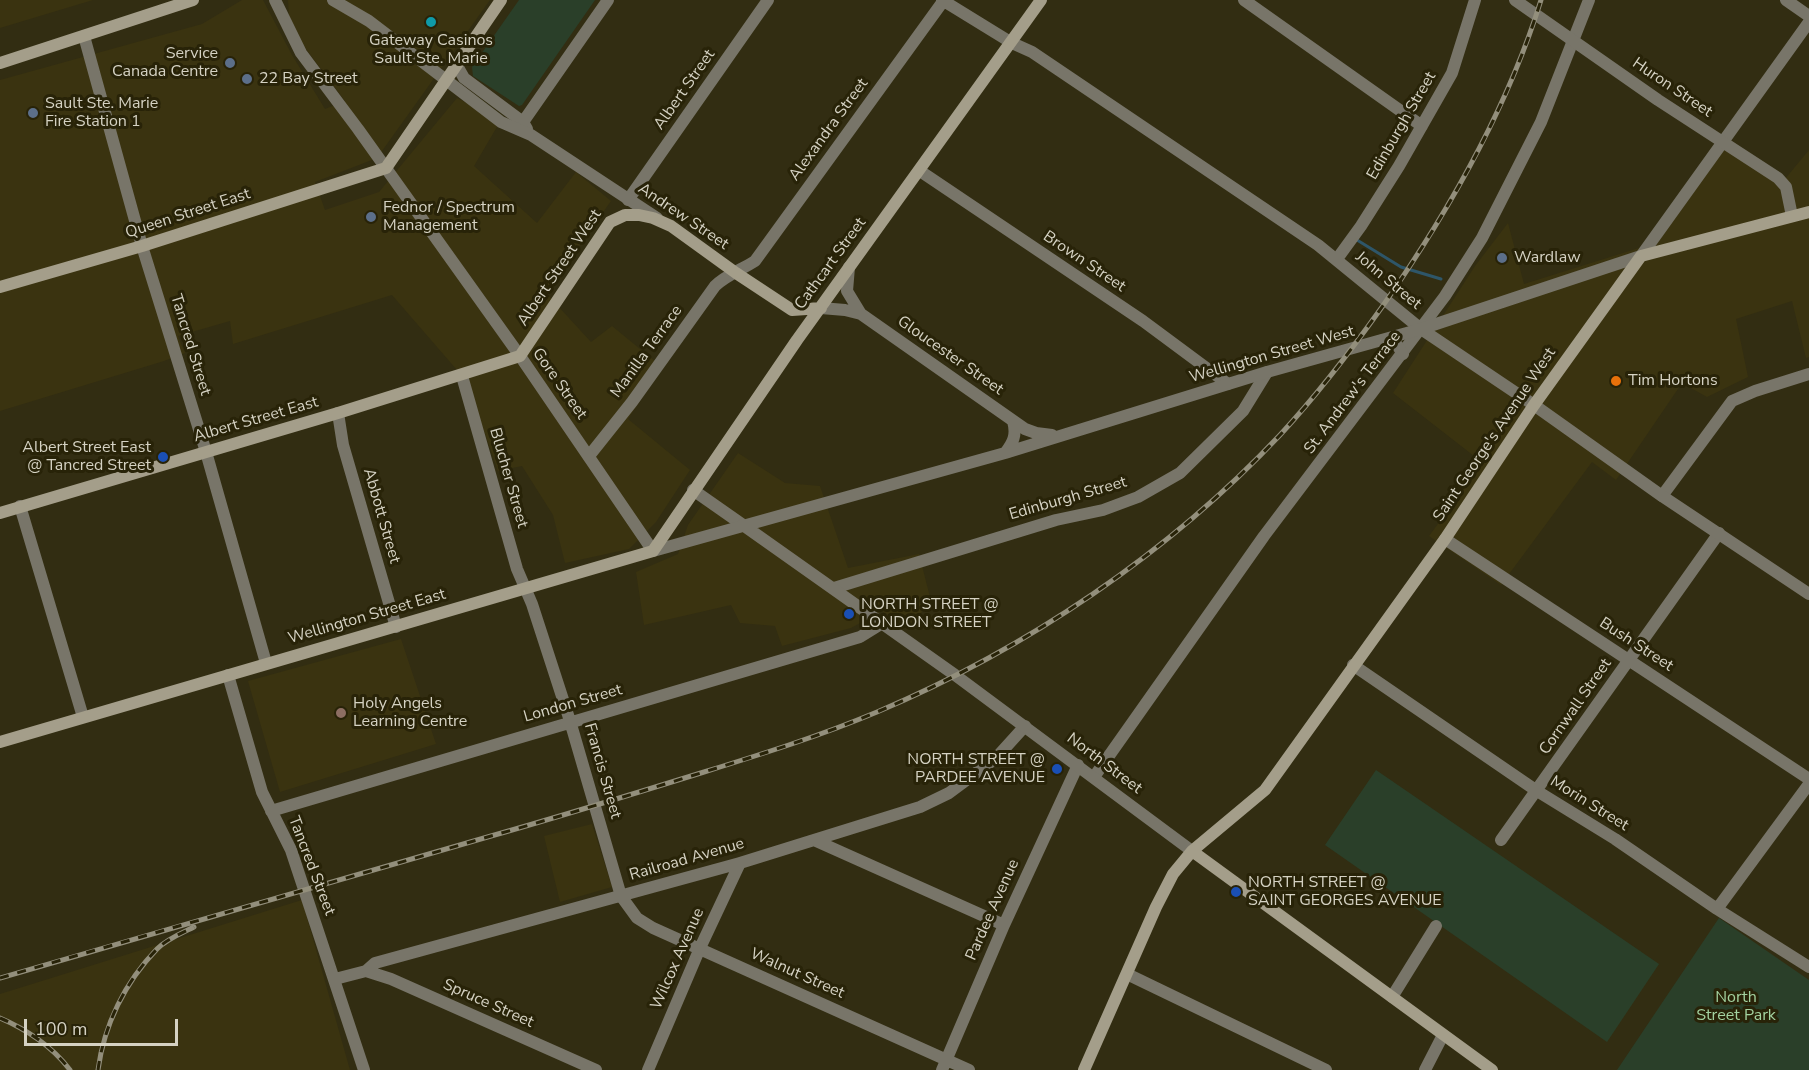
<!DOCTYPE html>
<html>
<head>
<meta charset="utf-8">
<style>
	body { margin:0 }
	#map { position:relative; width:1809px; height:1070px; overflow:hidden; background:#322d12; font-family:"Nunito Sans",sans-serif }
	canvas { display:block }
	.scale { position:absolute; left:24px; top:1019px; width:154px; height:27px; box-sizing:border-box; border:3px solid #d5d2c3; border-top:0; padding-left:8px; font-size:18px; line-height:21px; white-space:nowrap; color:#d5d2c3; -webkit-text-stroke:4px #282308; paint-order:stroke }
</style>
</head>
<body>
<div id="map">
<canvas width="1809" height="1070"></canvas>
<div class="scale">100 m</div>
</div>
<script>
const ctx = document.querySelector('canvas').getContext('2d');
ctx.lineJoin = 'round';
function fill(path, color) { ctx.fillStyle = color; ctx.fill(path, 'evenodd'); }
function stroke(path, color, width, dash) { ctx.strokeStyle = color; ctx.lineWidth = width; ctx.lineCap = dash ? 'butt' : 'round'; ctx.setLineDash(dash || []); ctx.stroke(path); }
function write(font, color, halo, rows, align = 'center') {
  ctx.font = font + ' "Nunito Sans",sans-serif'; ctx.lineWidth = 6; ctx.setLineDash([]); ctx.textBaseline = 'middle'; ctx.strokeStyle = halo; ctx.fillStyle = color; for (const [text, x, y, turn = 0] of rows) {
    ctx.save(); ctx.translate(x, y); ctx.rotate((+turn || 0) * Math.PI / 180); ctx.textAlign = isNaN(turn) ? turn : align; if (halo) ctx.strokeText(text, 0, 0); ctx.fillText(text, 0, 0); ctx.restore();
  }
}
fill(new Path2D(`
	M0,0H93L0,28Z
	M242,0H263L292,55L325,109L345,101L297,37L289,16L288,0H490L377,158L315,182L325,210L379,192L457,98L501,120L474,166L537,223L576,172L611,201L546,293L591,342L612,326L662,367L628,419L690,470L656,522L629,549L565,563L553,515L522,466L498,471L475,405L457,370L392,295L233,344L230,321L178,336L185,353L164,361L0,411V80L202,24Z
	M1725,148L1780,185L1809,150V357L1806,358L1792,301L1736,319L1748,377L1707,397L1682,383L1616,480L1592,462L1501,585L1429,536L1483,463L1393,393L1475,266L1508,223L1524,284L1658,242Z
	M738,453L785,483L820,486L848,568L919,554L930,597L912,629L882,611L851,628L782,646L775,626L740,623L731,605L644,625L636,572L678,554L688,525Z
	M401,639L436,744L280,792L248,681Z
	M592,824L612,887L560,902L544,836Z
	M302,900L350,1070H0V994Z`), '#3a3310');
fill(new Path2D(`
	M519,0H595L522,105L519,106L473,76L472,67Z
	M1376,770L1659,964L1607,1042L1325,845Z
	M1719,918L1809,980V1070H1617Z`), '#2a3f29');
stroke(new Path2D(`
	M1357,240L1401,267L1441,279`), '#2e5669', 3);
stroke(new Path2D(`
	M942,0L1012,43L1032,52L1318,245L1421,329
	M1244,0L1422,126
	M1786,0L1809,16
	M84,36L142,246L206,452L266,663
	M456,64L464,78L523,122L527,129
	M523,122L608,0
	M920,171L1143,321L1228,384
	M628,200L768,0
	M1641,256L1809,22
	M1337,259L1361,226L1399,166L1452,73L1475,0
	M462,376L517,569L532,604L570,721L621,896L637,918L653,928L969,1070
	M338,413L343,445L396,627
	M589,456L632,402L715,286C726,275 741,270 755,261L944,0
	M693,490L743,525
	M1662,496L1732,401L1755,391L1809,374
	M20,506L83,717
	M1445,539L1809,779
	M834,588L1056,520L1103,510L1138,497L1180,473L1243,411L1267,372
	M1353,665L1537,791L1615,839L1717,909L1809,967
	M228,675L262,792L291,850L364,1070
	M1094,777L1264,536L1445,296L1482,238L1541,122L1589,0
	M271,811L860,637L881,624
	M814,840L1004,925
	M1501,840L1719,533
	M1717,909L1809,784
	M366,971L391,979L596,1070
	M1127,974L1326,1070
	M335,979L366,971L375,963L740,863L920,807L949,793L996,758L1025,726
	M1392,997L1436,926
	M648,1070L700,948L740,863
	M942,1070L1004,925L1078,765
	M1425,1070L1443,1035`), '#787569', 12);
stroke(new Path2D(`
	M275,0L301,53L358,129L520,356L653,551L1005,453L1267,372L1421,329L1641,256
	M333,0L369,21L501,122L531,135L657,218
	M1515,0L1658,100L1778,178L1786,187L1792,216
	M849,267L847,291L861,314
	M821,308L845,310L861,314L1025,429L1036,433L1052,435
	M1421,329L1534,405L1662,496L1809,594
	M1383,341L1397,345L1403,354
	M1005,453C1013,443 1017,435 1013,421
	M743,525L955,675L1192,851`), '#787569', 12);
stroke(new Path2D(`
	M0,63L193,0
	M0,287L142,246L386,168L501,0
	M0,513L338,413L520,356L610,222L625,215H639L653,218L671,226L736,273L792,310L821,308
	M0,742L653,551L797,340L1041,0
	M1192,851L1492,1070
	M1084,1070L1156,907L1173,874L1192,851L1265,790L1445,539L1534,405L1641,256L1809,212`), '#a49e8a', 12);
const rail = new Path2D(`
	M0,978C163,930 327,884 491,836C562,816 633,794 704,772C762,754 820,736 877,712C1026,649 1169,553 1280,435C1317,395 1350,352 1382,307C1448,213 1507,110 1541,0
	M0,1018C26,1029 53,1047 70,1070
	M98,1070C104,1025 125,982 157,949C167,939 182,933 194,927`);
stroke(rail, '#938f7c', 5);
stroke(rail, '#282308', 3, [9]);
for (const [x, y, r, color] of [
	[431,22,6,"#0f9aa8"],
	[230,63,6,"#5c6f8a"],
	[247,79,6,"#5c6f8a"],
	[33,113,6,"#5c6f8a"],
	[371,217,6,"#5c6f8a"],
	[1502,258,6,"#5c6f8a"],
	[1616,381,6,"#e8710a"],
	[163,457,6,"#1a4fb4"],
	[849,614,6,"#1a4fb4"],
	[341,713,6,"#8d6e63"],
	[1057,769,6,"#1a4fb4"],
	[1236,892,6,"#1a4fb4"]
]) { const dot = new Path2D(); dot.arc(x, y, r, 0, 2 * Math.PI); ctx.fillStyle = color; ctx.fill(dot); stroke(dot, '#282308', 2); }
write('16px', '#d5d2c3', '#282308', [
	["Gateway Casinos",431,41,"center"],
	["Sault Ste. Marie",431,59,"center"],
	["Service",218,54,"right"],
	["Canada Centre",218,72,"right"],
	["22 Bay Street",259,79],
	["Sault Ste. Marie",45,104],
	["Fire Station 1",45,122],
	["Fednor / Spectrum",383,208],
	["Management",383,226],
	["Wardlaw",1514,258],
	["Tim Hortons",1628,381],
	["Albert Street East",151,448,"right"],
	["@ Tancred Street",151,466,"right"],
	["NORTH STREET @",861,605],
	["LONDON STREET",861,623],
	["Holy Angels",353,704],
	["Learning Centre",353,722],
	["NORTH STREET @",1045,760,"right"],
	["PARDEE AVENUE",1045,778,"right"],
	["NORTH STREET @",1248,883],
	["SAINT GEORGES AVENUE",1248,901]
], 'left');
write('16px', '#d5d2c3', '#282308', [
	["Huron Street",1672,88,34],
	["Albert Street",685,90,-55],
	["Edinburgh Street",1402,126,-60],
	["Alexandra Street",829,130,-54],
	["Queen Street East",188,214,-18],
	["Andrew Street",683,217,34],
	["Brown Street",1084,262,34],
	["Cathcart Street",831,264,-54],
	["Albert Street West",560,268,-56],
	["John Street",1388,281,40],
	["Tancred Street",190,345,73],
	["Manilla Terrace",647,352,-54],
	["Wellington Street West",1272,355,-16],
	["Gloucester Street",950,356,35],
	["Gore Street",559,384,55],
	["St. Andrew's Terrace",1353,393,-53],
	["Albert Street East",256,420,-16],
	["Saint George's Avenue West",1495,435,-56],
	["Blucher Street",508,478,74],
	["Edinburgh Street",1068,499,-16],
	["Abbott Street",381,516,74],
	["Wellington Street East",367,617,-16],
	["Bush Street",1636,645,33],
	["London Street",573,704,-16],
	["Cornwall Street",1576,707,-55],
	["North Street",1104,764,37],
	["Francis Street",602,771,74],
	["Morin Street",1589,804,32],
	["Railroad Avenue",687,860,-16],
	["Tancred Street",311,866,69],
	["Pardee Avenue",993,910,-66],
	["Wilcox Avenue",678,959,-66],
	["Walnut Street",797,974,24],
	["Spruce Street",488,1004,24]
]);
write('16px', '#a3d2a0', '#282308', [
	["North",1736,998],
	["Street Park",1736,1016]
]);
</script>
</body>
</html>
